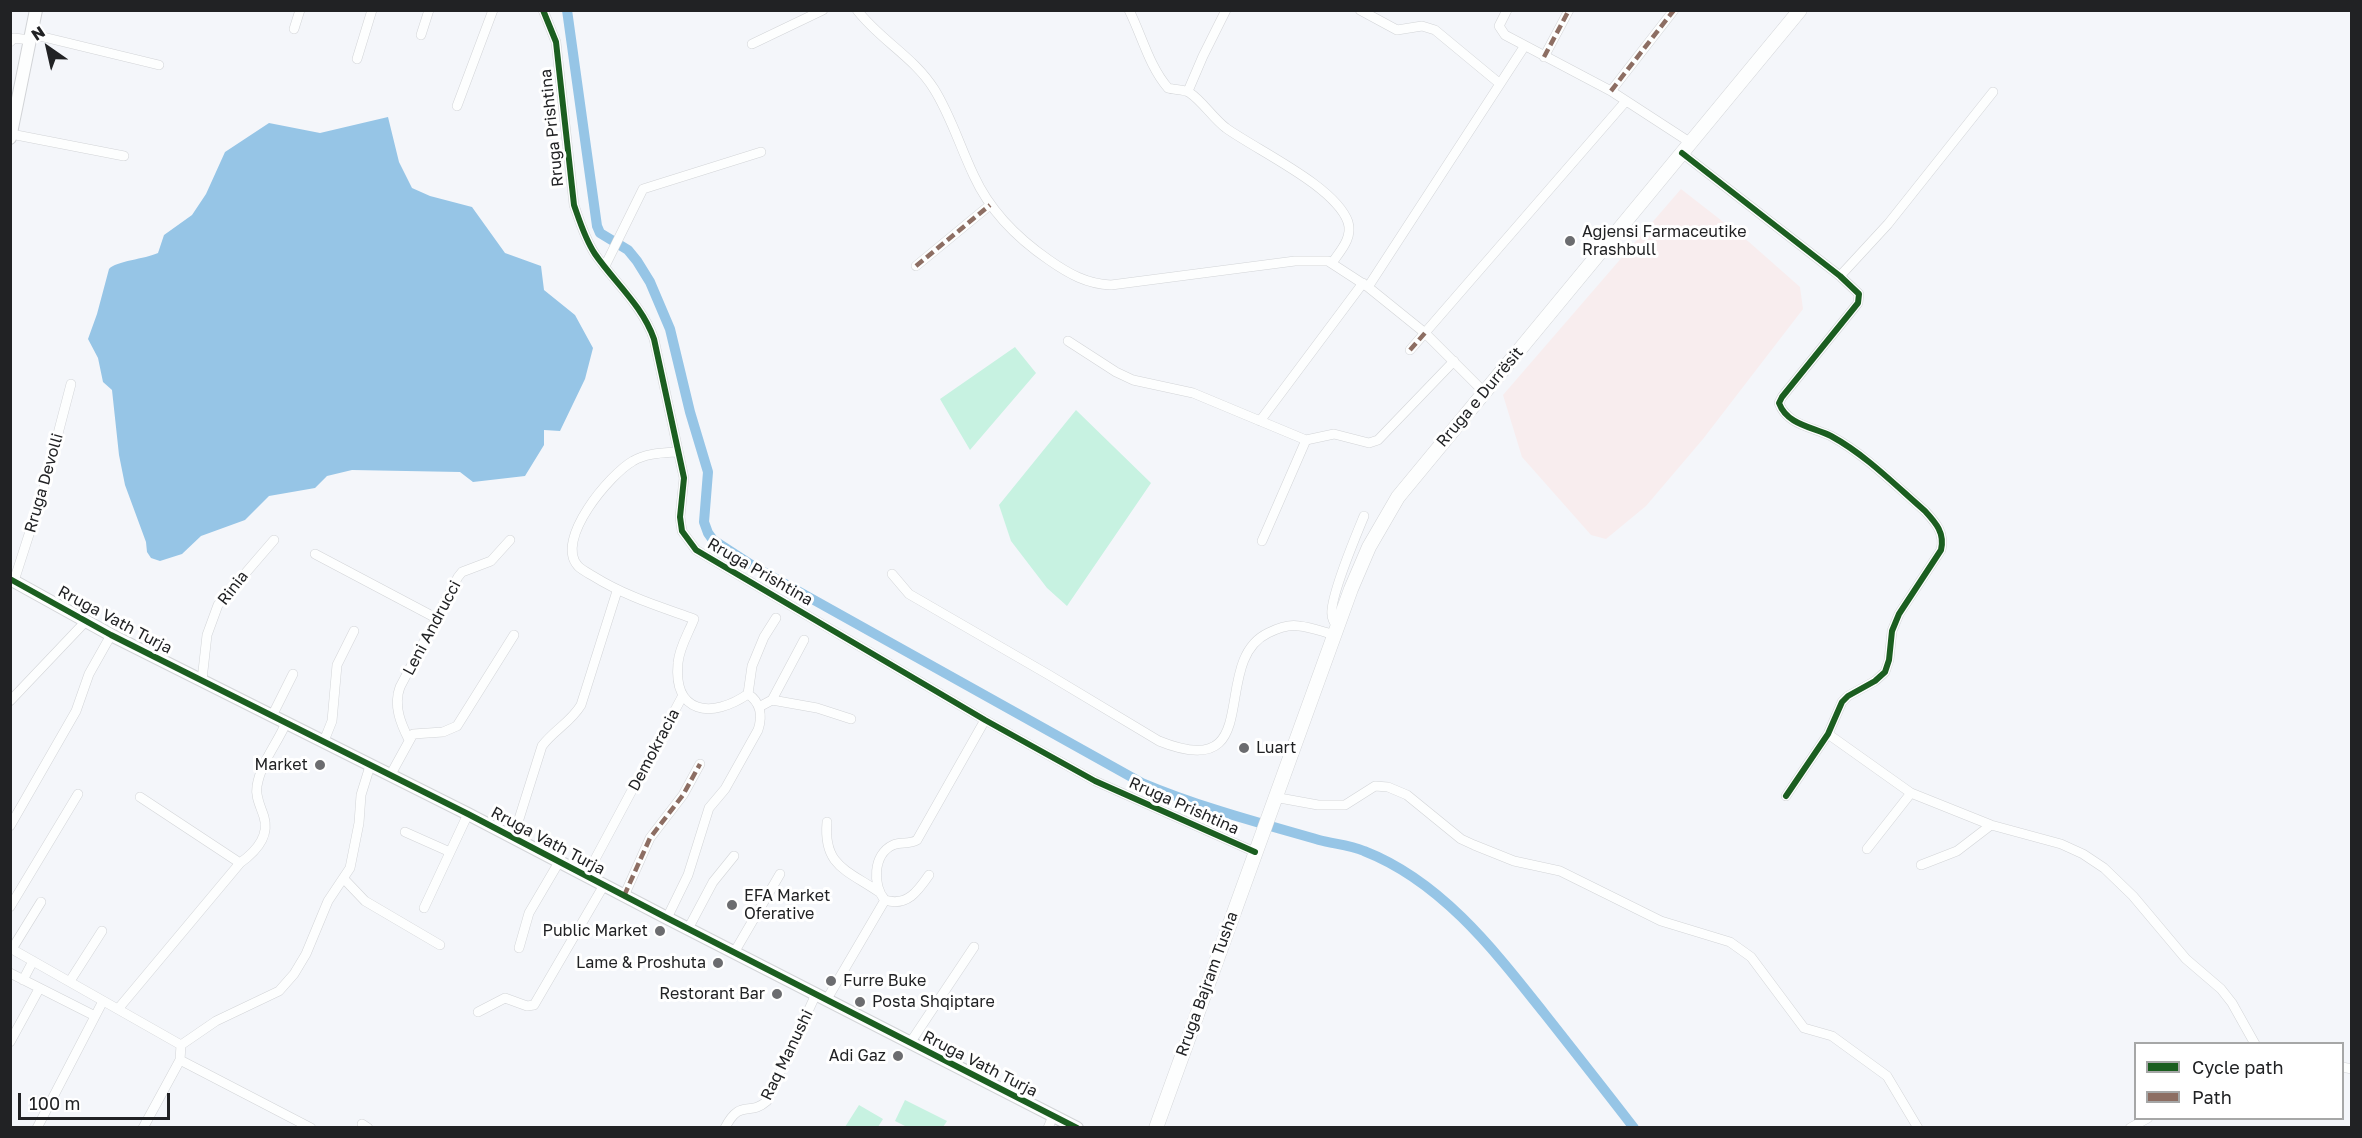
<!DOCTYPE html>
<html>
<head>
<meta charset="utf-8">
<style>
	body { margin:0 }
	#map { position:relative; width:2362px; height:1138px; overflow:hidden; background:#f4f6fa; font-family:"Golos Text",sans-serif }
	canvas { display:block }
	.frame { position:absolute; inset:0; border:12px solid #212224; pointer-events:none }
	.legend { position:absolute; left:2134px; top:1042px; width:210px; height:78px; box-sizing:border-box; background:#fff; border:2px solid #a6a7a7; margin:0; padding:8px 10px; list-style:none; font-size:18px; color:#212224 }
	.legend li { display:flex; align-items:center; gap:12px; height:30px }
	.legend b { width:30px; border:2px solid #a6a7a7 }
	.north { position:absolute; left:18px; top:18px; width:60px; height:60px; -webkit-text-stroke:4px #fff; paint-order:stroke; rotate:326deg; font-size:16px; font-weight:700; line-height:24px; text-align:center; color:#212224 }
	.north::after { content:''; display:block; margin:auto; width:21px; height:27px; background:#212224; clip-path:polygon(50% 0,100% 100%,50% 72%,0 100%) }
	.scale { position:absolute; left:18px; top:1093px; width:152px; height:27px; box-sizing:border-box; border:3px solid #212224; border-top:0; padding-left:8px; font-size:18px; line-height:21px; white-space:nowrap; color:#212224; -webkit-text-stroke:4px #fff; paint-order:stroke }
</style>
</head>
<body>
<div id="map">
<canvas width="2362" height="1138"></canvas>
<div class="frame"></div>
<ul class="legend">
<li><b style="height:8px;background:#1b5e20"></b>Cycle path</li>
<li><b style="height:8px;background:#8d6e63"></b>Path</li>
</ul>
<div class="north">N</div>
<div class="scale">100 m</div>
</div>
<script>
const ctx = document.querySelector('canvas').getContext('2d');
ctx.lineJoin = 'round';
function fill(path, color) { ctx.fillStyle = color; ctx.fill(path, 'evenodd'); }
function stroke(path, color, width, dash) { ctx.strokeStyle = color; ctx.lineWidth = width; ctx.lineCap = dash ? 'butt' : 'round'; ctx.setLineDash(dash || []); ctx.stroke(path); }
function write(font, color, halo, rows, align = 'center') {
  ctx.font = font + ' "Golos Text",sans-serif'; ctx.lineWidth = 6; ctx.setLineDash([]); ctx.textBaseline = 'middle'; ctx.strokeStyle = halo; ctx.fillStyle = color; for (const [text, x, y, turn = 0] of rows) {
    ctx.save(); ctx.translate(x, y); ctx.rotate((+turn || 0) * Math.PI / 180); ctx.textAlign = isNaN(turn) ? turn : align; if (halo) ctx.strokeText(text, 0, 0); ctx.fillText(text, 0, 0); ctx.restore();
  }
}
fill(new Path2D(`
	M1681,189L1749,242L1800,287L1803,309L1703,439L1646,506L1606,539L1591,535L1522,457L1503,395Z`), '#f8edee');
fill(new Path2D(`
	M1015,347L1036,373L970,450L940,399Z
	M1076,410L1151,483L1067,606L1047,588L1011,541L999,505Z
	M905,1100L947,1121L943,1127H907L895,1121Z
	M859,1105L883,1119L878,1127H845Z`), '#c7f2e1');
fill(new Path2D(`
	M388,117L399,162L412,188L430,196L472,207L505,253L541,266L544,290L575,315L593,348L585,379L560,431L544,430V445L525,476L473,482L460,472L352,470L327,476L315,488L269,496L245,520L201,536L182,554L160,561L151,558L147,552L146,542L125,485L119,455L112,390L103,382L98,358L88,339L97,314L109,269C116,261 145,259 158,253L164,235L192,215L206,194L225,152L269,123L320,133Z`), '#96c5e6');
stroke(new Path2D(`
	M567,10L597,226L600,233L628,250L637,261L650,282L670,329L690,412L708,472L704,522L708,533L713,540L753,566L1142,783C1199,807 1260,823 1319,840C1334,844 1350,845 1364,851C1441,881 1494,950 1544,1013C1574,1051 1604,1089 1634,1128`), '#96c5e6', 10);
const minor = new Path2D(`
	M543,10L556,42L574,205C580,222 585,239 595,254C615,283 642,305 654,339L684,478L680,517L682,531L696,550L985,720L1095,781L1255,852
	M857,10C880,40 914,57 934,89C951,116 960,147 974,176C990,211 1017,238 1049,260C1069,274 1087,284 1111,285L1295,261H1328L1368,287L1425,333L1484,392
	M1129,10C1142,36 1149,66 1168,88C1174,90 1185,89 1190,93C1202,101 1213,118 1226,128C1258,151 1335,186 1348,222C1353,238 1340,251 1332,263
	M1360,10L1397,30L1422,26L1435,30L1499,83
	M1507,10L1499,26L1505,35L1611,91L1691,143
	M294,29L300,10
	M31,34L159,65
	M421,35L429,10
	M10,42L14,38L30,40
	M752,44L823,10
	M1544,57L1569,10
	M357,59L372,10
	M1188,91L1203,56L1226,10
	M1611,91L1674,10
	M457,106L493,10
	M11,134L124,156
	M1682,153L1840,276L1859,294L1858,303L1782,397L1779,403C1787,425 1813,427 1831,436C1866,455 1896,486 1925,511C1936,523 1945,533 1941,550L1899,614L1892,631L1889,660L1885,672L1875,681L1848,696L1842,702L1828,734L1786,796
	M605,266L643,189L761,152
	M916,266L990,205
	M1840,276L1888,224L1993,92
	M1368,287L1524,47
	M1068,341L1116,372L1133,380L1193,393L1306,440L1334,434L1369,443L1378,440L1454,361
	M1410,350L1626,101
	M1260,421L1363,283
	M677,452C663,453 646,453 633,461C610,474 554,540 578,566C582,570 588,573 593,576C625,596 658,606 694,619C689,632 679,648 678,663C673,714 712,719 748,694L752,666L764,637L776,618
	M1262,541L1306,440
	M315,554L436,618
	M892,574L909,594L1049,675L1159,741C1268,785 1208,662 1268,633C1278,628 1289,624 1299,626C1311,627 1323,632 1335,635
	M14,581L43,491L71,384
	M1338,628C1335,624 1332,620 1332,615C1329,599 1357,533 1364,516
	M202,680L207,635L218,605L274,540
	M772,700L817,708L851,719
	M10,701L86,621
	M759,707L772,700L804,640
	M272,716L293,674
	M1828,734L1911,793L1991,825L2061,844L2083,854L2104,868L2133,896L2186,959L2221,989L2232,1003L2255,1044
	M409,740C401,724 393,706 400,687L458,577L462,572L491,561L510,540
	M324,741L332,721L337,665L354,631
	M391,774L413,734L443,732L457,726L514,635
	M140,797L240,863
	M1274,797L1318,805H1345L1375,786L1388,787L1407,795L1461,839L1474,845L1514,861L1560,871L1661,921L1730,942L1751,957L1804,1028L1832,1036L1887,1076L1918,1128
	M827,822C823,866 847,870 879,892
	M10,826L76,711L89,674L111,635
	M405,832L450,852
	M513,838L542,746C554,730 571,722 581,705L617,591
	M1867,849L1911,793
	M1921,865L1957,851L1991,825
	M929,875C918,891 907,907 885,900C872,886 873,854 893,845C901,841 909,845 917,840L985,720
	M586,876L682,697
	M344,879L365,901L440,945
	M624,896L650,838L683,795L700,764
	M10,907L78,794
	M424,908L468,814
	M667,918L688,875L709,808L725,789L758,730C763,715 760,702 748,694
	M688,929L713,882L734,856
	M10,948L181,1045
	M519,948L529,913L559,862
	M12,949L41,902
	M735,951L780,874
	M10,973L95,1016
	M23,980L33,961
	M70,981L102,931
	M827,999L885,900
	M118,1009L240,863C254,853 270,837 264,817C261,807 255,797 257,786C261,762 277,744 286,723
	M478,1012L505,998L527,1006L534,1005L604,885
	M10,1042L39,989
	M910,1043L974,947
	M180,1060L311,1128
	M2342,1067L2352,1069
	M362,1124L368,1128
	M37,1128L103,1001
	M143,1128L180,1060L181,1045L216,1021L279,991L294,974L306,954L328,901L350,868L359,823L361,795L370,766
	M725,1128C740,1098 749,1117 767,1101L816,994
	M1048,1128L1053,1116
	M2130,1128L2148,1118`);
const tertiary = new Path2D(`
	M10,138L36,10
	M10,579L111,635L468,814L667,918L1077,1128`);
const secondary = new Path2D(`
	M1156,1128L1351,589L1369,547L1398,497L1800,10`);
stroke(minor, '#d2d4d7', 10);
stroke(tertiary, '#d2d4d7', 14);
stroke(secondary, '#d2d4d7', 15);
stroke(minor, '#fdfefe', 9);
stroke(tertiary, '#fdfefe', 12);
stroke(secondary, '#fdfefe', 14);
stroke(new Path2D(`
	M1544,57L1569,10
	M1611,91L1674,10
	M916,266L990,205
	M1410,350L1425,333
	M624,896L650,838L683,795L700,764`), '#8d6e63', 4.5, [9, 4.5]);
stroke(new Path2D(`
	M543,10L556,42L574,205C580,222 585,239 595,254C615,283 642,305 654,339L684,478L680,517L682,531L696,550L985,720L1095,781L1255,852
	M1682,153L1840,276L1859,294L1858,303L1782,397L1779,403C1787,425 1813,427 1831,436C1866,455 1896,486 1925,511C1936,523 1945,533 1941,550L1899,614L1892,631L1889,660L1885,672L1875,681L1848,696L1842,702L1828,734L1786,796
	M10,579L111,635L468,814L667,918L1077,1128`), '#1b5e20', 6);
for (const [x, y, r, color] of [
	[1570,241,6,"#6b6c6f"],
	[1244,748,6,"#6b6c6f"],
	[320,765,6,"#6b6c6f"],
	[732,905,6,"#6b6c6f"],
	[660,931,6,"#6b6c6f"],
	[718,963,6,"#6b6c6f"],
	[831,981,6,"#6b6c6f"],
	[777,994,6,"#6b6c6f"],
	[860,1002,6,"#6b6c6f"],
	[898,1056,6,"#6b6c6f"]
]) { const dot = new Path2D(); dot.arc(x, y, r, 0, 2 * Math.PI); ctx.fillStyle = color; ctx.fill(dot); stroke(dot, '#fff', 2); }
write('16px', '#212224', '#fff', [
	["Rruga Prishtina",552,128,-96],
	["Rruga e Durrësit",1480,397,-50],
	["Rruga Devolli",44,483,-74],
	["Rruga Prishtina",760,572,30],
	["Rinia",233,588,-52],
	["Rruga Vath Turja",115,620,28],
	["Leni Andrucci",432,628,-62],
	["Demokracia",654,750,-62],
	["Rruga Prishtina",1184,806,24],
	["Rruga Vath Turja",548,841,28],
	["Rruga Bajram Tusha",1207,984,-70],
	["Raq Manushi",787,1055,-64],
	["Rruga Vath Turja",980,1064,27]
]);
write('16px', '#212224', '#fff', [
	["Agjensi Farmaceutike",1582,232],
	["Rrashbull",1582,250],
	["Luart",1256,748],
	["Market",308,765,"right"],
	["EFA Market",744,896],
	["Oferative",744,914],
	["Public Market",648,931,"right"],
	["Lame & Proshuta",706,963,"right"],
	["Furre Buke",843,981],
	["Restorant Bar",765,994,"right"],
	["Posta Shqiptare",872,1002],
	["Adi Gaz",886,1056,"right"]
], 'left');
</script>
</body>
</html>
